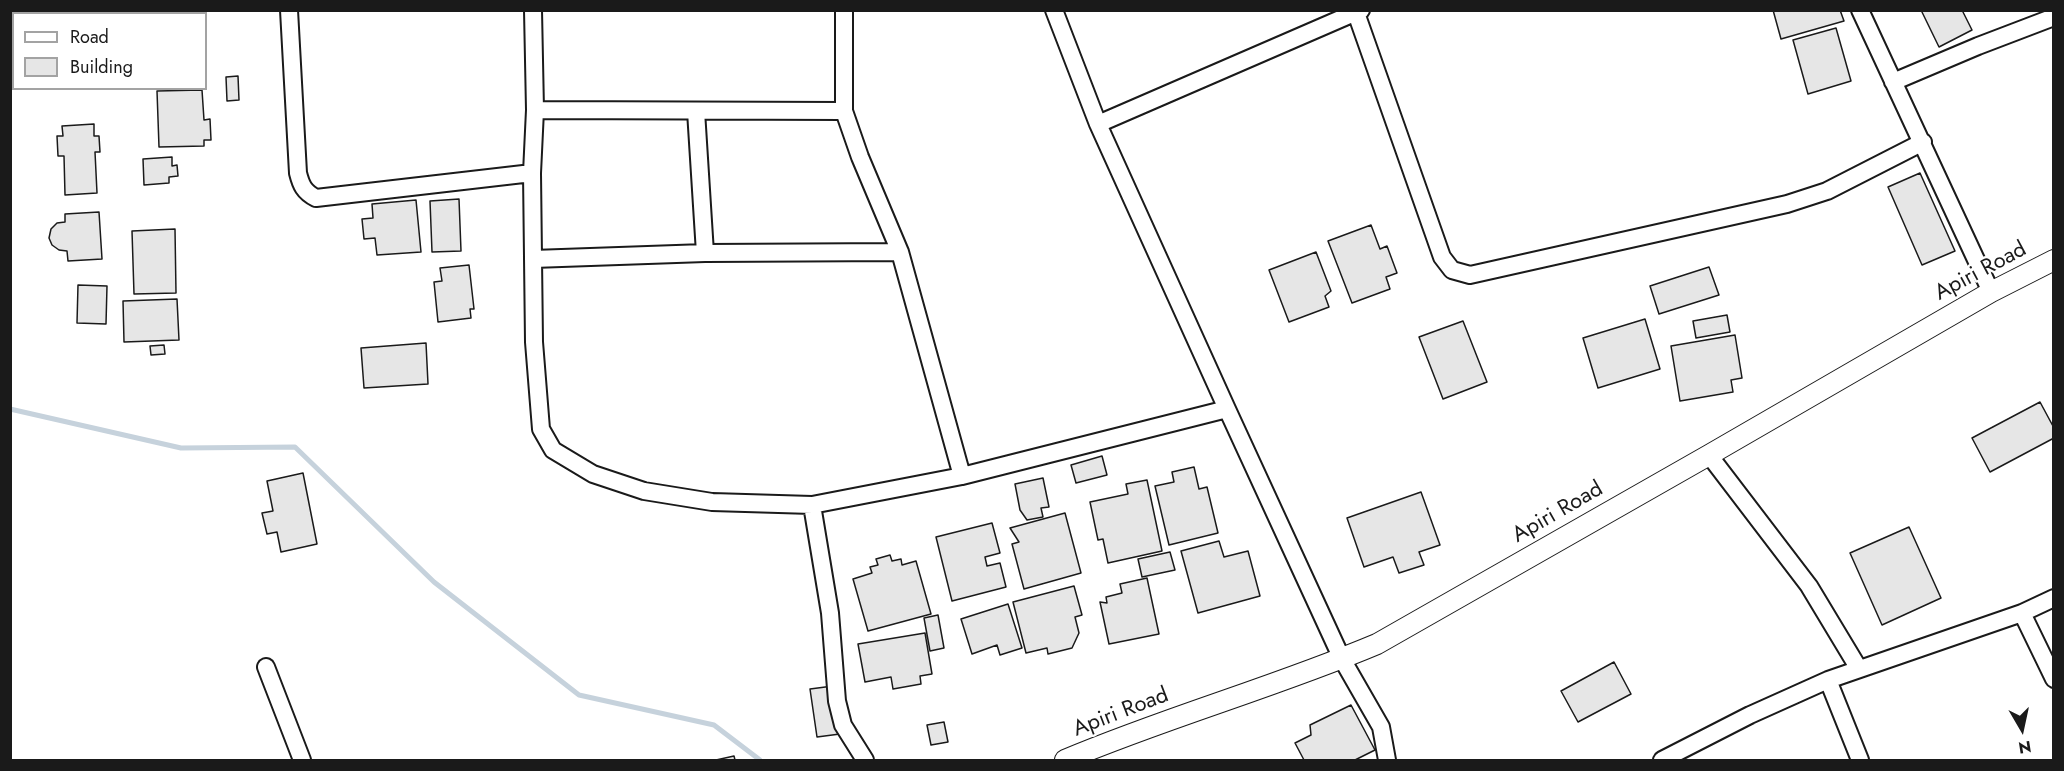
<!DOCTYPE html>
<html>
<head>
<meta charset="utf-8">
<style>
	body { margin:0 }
	#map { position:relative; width:2064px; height:771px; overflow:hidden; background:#fff; font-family:Jost,sans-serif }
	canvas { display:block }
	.frame { position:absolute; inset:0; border:12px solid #1a1a1a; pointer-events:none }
	.legend { position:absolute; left:12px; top:12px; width:195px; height:78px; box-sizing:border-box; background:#fff; border:2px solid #a3a3a3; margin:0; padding:8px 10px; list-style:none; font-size:18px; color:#1a1a1a }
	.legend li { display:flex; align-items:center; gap:12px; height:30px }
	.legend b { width:30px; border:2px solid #a3a3a3 }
	.north { position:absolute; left:1992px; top:699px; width:60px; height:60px; -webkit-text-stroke:4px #fff; paint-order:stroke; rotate:171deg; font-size:16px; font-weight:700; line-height:24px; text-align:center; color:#1a1a1a }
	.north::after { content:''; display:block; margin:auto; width:21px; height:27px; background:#1a1a1a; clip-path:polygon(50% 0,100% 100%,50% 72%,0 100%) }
</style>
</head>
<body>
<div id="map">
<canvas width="2064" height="771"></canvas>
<div class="frame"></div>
<ul class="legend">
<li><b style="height:8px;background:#fff"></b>Road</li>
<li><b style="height:16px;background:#e6e6e6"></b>Building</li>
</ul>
<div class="north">N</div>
</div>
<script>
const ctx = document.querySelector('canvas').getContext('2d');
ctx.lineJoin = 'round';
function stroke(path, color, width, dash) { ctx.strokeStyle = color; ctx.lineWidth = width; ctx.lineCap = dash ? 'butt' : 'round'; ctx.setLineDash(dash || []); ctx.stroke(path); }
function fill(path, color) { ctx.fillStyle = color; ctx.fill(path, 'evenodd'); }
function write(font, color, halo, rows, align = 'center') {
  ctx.font = font + ' Jost,sans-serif'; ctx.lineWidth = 4.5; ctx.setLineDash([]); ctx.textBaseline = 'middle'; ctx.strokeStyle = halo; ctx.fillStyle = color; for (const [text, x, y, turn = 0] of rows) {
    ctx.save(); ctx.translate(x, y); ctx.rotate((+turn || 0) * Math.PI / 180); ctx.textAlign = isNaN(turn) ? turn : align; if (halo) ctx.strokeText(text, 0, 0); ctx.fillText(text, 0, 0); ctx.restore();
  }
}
stroke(new Path2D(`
	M10,409L181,448L295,447L434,582L579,695L714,725L760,760`), '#c6d2dc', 5);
const building = new Path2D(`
	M62,10H97V14H62Z
	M1773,10H1840L1844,21L1781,39Z
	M1921,10H1962L1972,30L1939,47Z
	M1836,28L1851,81L1808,94L1793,40Z
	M238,76L239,100L227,101L226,77Z
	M202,90L204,120L210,119L211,140H204V146L159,147L157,91Z
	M94,124V136H99L100,152H95L97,193L65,195L64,156H58L57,136H63L62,126Z
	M172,157V166L177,165L178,176L169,177V183L144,185L143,159Z
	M1920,173L1955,251L1922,265L1888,187Z
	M459,199L461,251L432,252L430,201Z
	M416,200L421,252L377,255L375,238L364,239L362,219L373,218L372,204Z
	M99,212L102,259L68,261L67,251L59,250L52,245L49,238L51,229L57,223L65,222V214Z
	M1371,225L1380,249L1387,246L1397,273L1386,277L1390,289L1352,303L1328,241Z
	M175,229L176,293L134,294L132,231Z
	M1316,252L1331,291L1325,296L1329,307L1289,322L1269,270Z
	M469,265L474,309H470L471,318L438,322L434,282L442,281L440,268Z
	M1709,267L1719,295L1659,314L1650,286Z
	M78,285L107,286L106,324L77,323Z
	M177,299L179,340L124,342L123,301Z
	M1727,315L1730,332L1696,338L1693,321Z
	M1645,319L1660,369L1598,388L1583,338Z
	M1463,321L1487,382L1443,399L1419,337Z
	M1735,335L1742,378L1731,380L1733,392L1680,401L1671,346Z
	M426,343L428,384L364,388L361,348Z
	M164,345L165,354L151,355L150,346Z
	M2040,402L2054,428V438L1990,472L1972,438Z
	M1102,456L1107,475L1076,483L1071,465Z
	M1194,467L1199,489L1207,487L1218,533L1169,545L1155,486L1174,482L1172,472Z
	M303,473L317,544L281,552L277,532L267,534L262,513L273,511L267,481Z
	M1043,478L1049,507L1041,508L1043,517L1027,520L1020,510L1015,484Z
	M1147,480L1162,551L1108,563L1103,539L1098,540L1090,502L1128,494L1126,484Z
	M1421,492L1440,545L1419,552L1424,565L1399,573L1393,557L1364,567L1347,518Z
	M1065,513L1081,573L1024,589L1012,544L1019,542L1010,528Z
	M992,523L1000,553L985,557L987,566L1000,563L1006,587L952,601L936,537Z
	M1909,527L1941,598L1882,625L1850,553Z
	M1219,541L1224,557L1248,551L1260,596L1198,613L1181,551Z
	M1170,552L1175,570L1142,577L1138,559Z
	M890,555L892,561L901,559L902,565L916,561L931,614L868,631L853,579L872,573L870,567L878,565L876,559Z
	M1147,578L1159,634L1109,644L1100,602L1107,603L1106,597L1122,593L1120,584Z
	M1074,586L1082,615L1075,617L1079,633L1072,648L1048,654L1047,648L1026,653L1013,602Z
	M1008,604L1022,648L1000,655L997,645L972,654L961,619Z
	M938,615L944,648L930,651L924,618Z
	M925,633L932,674L920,676L921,684L893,689L891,677L865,682L858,644Z
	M1614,662L1631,694L1578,722L1561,691Z
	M833,686L840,734L817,737L810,689Z
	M1351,705L1375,750L1355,760H1304L1295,743L1311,735L1310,725Z
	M944,722L948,742L931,745L927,725Z
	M734,756L735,760H716Z`);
fill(building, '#e6e6e6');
stroke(building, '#1a1a1a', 1.5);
const minor = new Path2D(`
	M289,10L298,173C301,185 304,192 316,198L532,173
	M533,10L535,110L532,173L534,342L541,429L553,450L593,474L644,491L712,502L812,505L962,476L1227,409
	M844,10V111L860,157L900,252L962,476
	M1054,10L1098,124L1227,409L1342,659L1381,727L1387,760
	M1355,10L1442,257L1452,270L1470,275L1787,204L1827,191L1923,142
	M1860,10L1991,292
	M1893,82L1978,46L2054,17
	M535,110L844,111
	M696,111L705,253
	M1098,124L1361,10
	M533,259L705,253L900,252
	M1709,455L1809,586L1859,669
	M812,505L830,613L837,701L843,725L865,760
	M2022,613L2054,679
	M266,667L302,760
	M1828,680L1860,760
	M1662,760L1750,715L1828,680L2022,613L2054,598`);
const tertiary = new Path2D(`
	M1065,760C1167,717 1275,687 1377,644L1709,455L1991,292L2054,260`);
stroke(minor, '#1a1a1a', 20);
stroke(tertiary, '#1a1a1a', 22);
stroke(minor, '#fff', 16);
stroke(tertiary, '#fff', 20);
write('22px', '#1a1a1a', '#fff', [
	["Apiri Road",1981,272,-28],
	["Apiri Road",1558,513,-30],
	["Apiri Road",1121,713,-21]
]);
</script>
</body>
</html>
